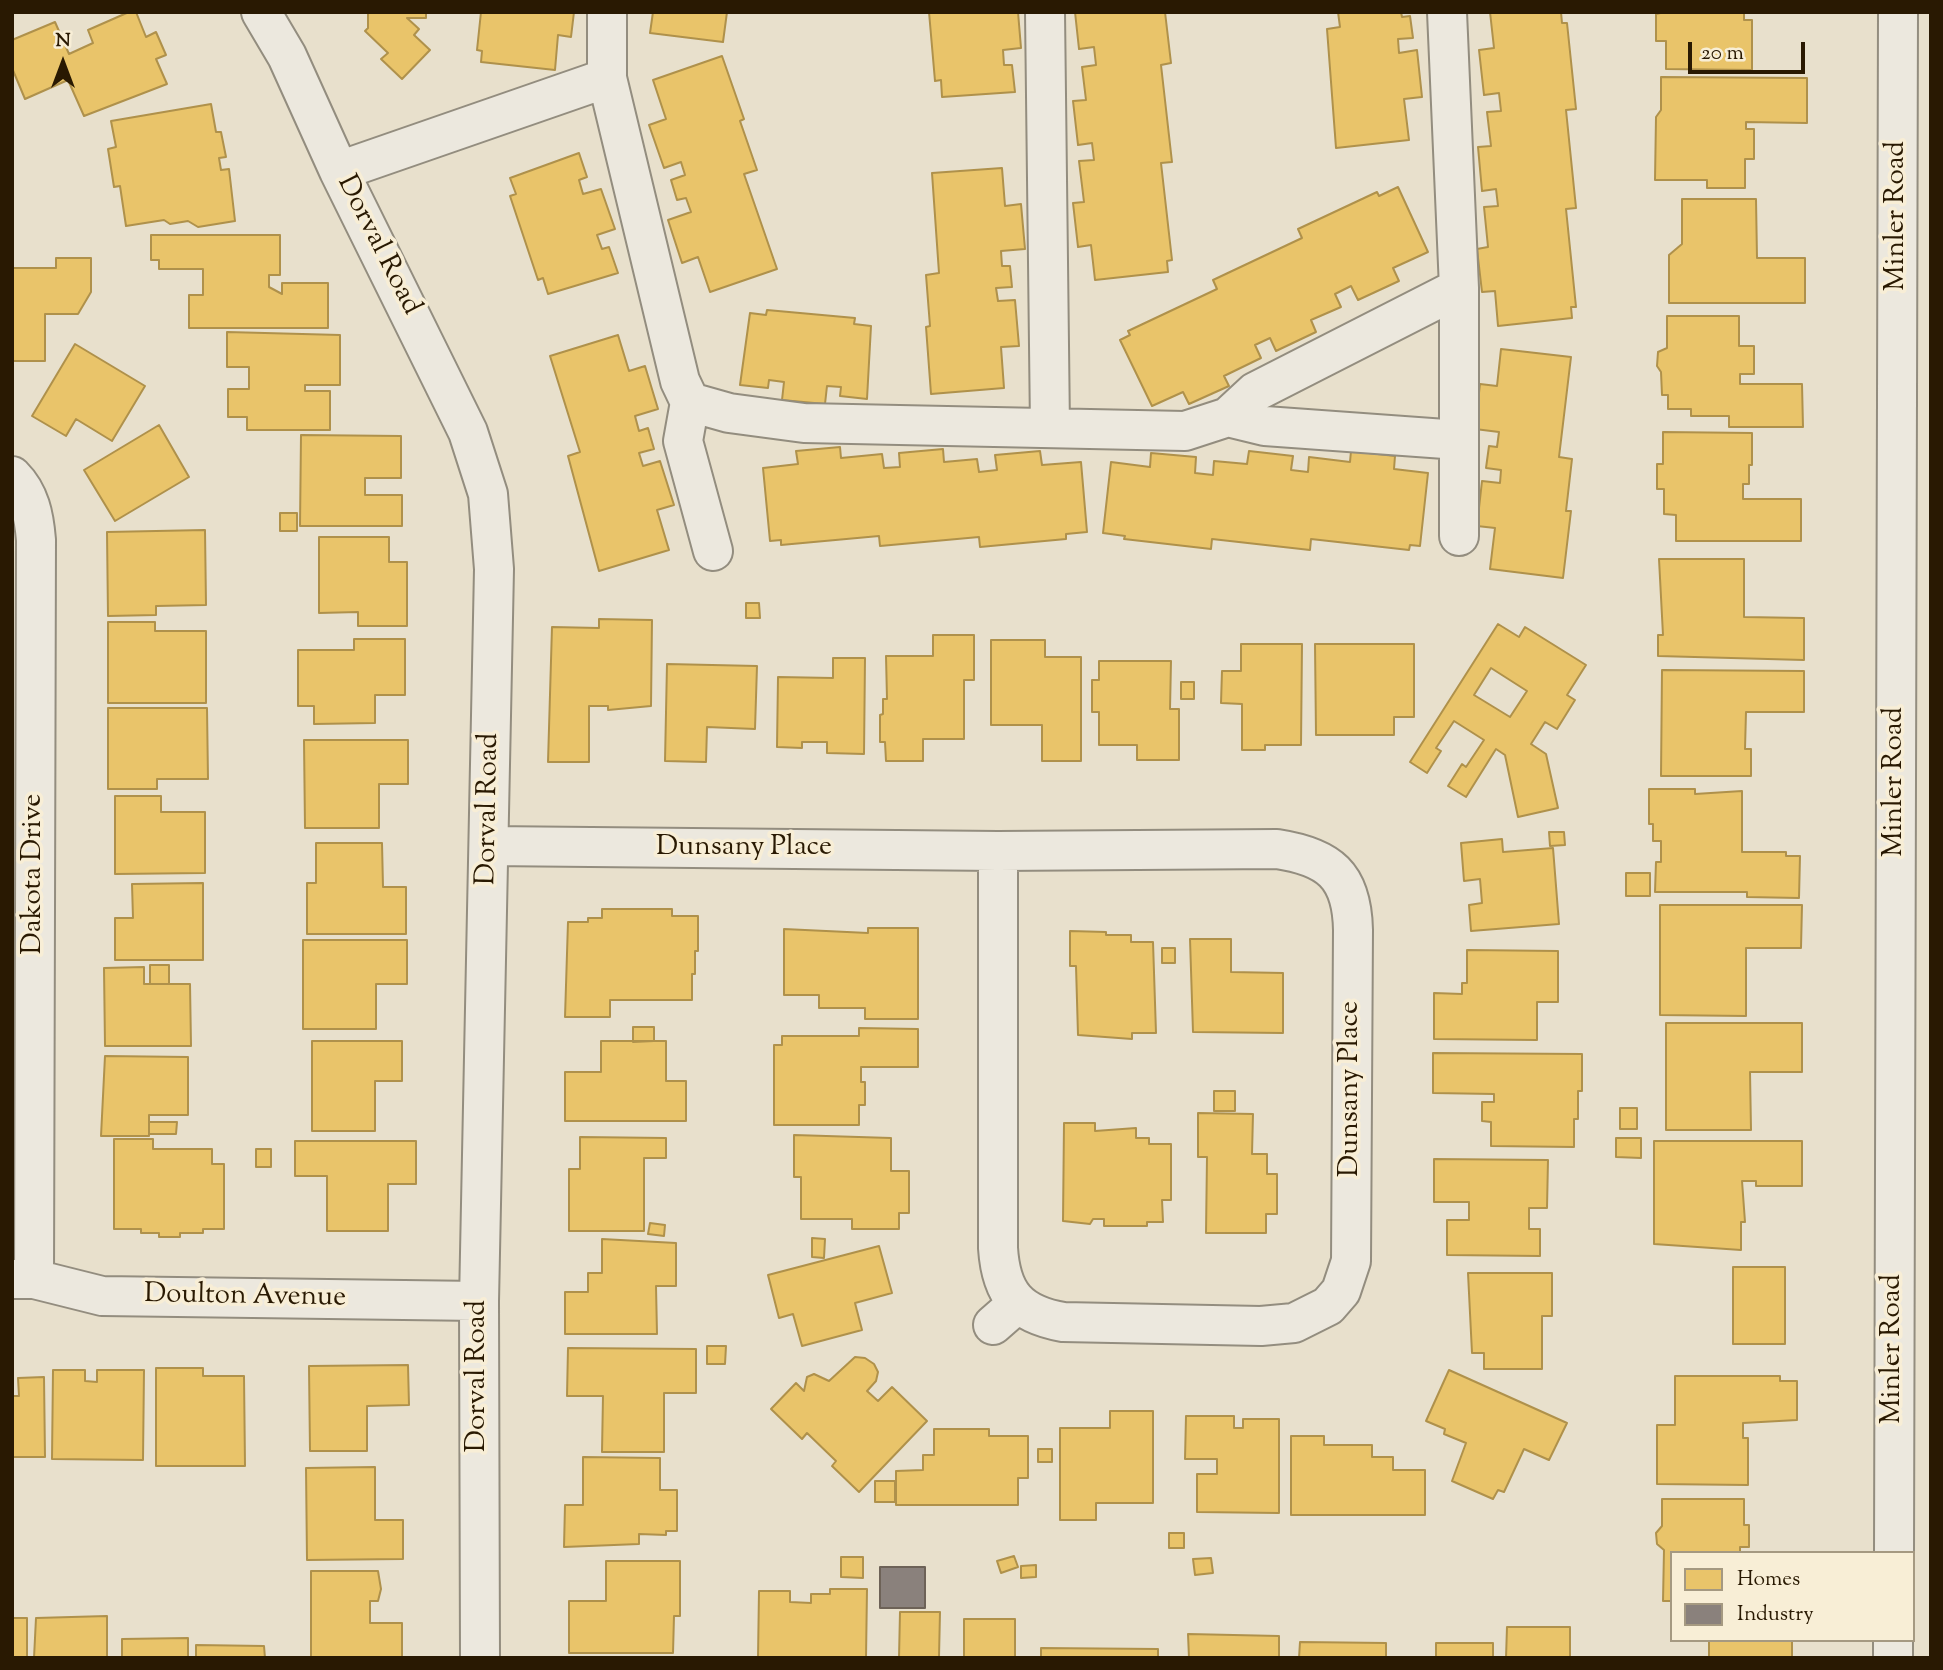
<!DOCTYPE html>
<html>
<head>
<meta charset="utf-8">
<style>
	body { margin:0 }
	#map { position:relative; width:1943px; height:1670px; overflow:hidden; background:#e8e0cc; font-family:"Sorts Mill Goudy",serif }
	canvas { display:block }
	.frame { position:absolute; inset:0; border:14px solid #291902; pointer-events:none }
	.legend { position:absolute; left:1670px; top:1551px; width:245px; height:91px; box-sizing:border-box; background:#f8eed6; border:2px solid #a59981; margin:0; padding:9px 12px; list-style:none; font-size:21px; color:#291902 }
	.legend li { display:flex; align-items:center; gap:14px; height:35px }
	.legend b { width:35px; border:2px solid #a59981 }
	.north { position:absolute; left:28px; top:28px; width:70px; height:70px; -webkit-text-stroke:5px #f8eed6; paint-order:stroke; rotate:0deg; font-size:19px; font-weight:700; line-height:28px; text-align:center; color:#291902 }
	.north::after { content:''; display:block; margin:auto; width:24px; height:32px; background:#291902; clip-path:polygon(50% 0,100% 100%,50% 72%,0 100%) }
	.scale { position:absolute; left:1688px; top:42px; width:117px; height:32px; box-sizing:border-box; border:4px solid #291902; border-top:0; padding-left:9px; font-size:21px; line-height:24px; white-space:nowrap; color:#291902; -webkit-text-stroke:5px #f8eed6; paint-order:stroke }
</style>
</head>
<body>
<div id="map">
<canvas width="1943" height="1670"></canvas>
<div class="frame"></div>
<ul class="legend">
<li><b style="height:19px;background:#e9c46a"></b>Homes</li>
<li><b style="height:19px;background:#8a817c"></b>Industry</li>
</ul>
<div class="north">N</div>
<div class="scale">20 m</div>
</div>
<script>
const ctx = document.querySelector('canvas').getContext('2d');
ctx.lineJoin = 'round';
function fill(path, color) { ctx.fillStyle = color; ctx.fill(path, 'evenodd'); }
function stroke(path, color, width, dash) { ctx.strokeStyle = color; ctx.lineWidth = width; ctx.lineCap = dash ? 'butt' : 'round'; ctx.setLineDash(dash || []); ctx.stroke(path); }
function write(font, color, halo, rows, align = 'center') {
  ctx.font = font + ' "Sorts Mill Goudy",serif'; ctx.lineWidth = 7; ctx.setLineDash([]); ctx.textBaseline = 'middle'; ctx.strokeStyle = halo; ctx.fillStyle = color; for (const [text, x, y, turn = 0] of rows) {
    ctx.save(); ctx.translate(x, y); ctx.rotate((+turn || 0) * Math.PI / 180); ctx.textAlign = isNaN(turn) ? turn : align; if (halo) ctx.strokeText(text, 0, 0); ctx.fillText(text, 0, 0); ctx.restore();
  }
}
const homes = new Path2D(`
	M129,12H136L146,37L156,32L166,55L156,59L167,84L84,116L68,80L25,99L12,68V40L55,22L69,54L93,43L88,30Z
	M368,12H426V18H407L419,29L414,35L430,50L402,79L381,59L388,53L365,31L368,28Z
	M481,12H574L571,37L558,35L555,70L481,62L482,51L477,50Z
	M653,12H727L723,42L650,33Z
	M929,12H1018L1021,48L1003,50L1004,65H1012L1015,92L942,97L941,80L935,81Z
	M1075,12H1165L1171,63L1161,65L1172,162L1161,163L1172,260L1167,261L1168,272L1095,280L1091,245L1078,247L1073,203L1084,202L1079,161L1094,160L1092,143L1078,145L1073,101L1086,100L1082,67L1096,65L1094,47L1079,49Z
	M1338,12H1401L1402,17L1410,16L1413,38L1398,39L1399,53L1417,50L1422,97L1404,99L1409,140L1336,148L1327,29L1340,27Z
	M1490,12H1561L1562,23H1567L1576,109L1566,110L1576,208L1566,209L1576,307H1571L1572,318L1498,326L1495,291L1482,292L1477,249L1488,247L1484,207L1498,206L1496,189L1482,191L1478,147L1491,146L1487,112L1501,111L1499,93L1484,95L1479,50L1494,48Z
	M1665,12H1744V20H1752V70L1666,69V41H1656V14Z
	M722,56L744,119L740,121L757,170L744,174L777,269L710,292L698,257L682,263L668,220L691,212L686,198L677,200L671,180L685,175L681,162L664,168L649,125L666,119L653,80Z
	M1661,77L1807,78V123L1746,122V129H1754V159H1745V188H1707V180H1655L1656,117L1661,110Z
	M211,104L216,132H221L226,157L219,158L221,170L229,169L235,221L198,227L188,221L170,224L164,220L126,226L120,186L114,187L108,149L116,147L111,121Z
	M579,153L587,177L579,180L583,194L601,189L615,229L597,235L602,249L609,247L618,273L548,294L543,278L538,280L510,196L516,194L510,178Z
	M1002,168L1005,206L1021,204L1025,249L1001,251L1002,266H1010L1012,287L996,288L998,301L1015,300L1019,346L1001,347L1004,388L931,394L926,327L930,326L926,275L939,273L932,173Z
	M1398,187L1428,252L1393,268L1399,281L1358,300L1351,286L1335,294L1341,307L1311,320L1316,332L1276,351L1270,338L1255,345L1261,358L1224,376L1229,386L1189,404L1183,392L1152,406L1120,340L1130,335L1128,331L1217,289L1213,280L1302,238L1298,229L1377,192L1379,196Z
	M1682,199H1756L1757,258H1805V303H1669V255L1682,244Z
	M151,235H280V275H269V287L282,294V283H328V328H189V295H203V269H159V260H151Z
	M56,258H91V292L78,314H45V361H12V268H56Z
	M767,310L855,318L854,324L871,326L867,399L840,396L841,387L827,386L825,404L782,400L784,382L769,380L768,388L740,385L750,313L766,315Z
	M1667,316H1739V346H1754V374H1740V384H1802L1803,427H1729V416H1691V409H1668V395H1662L1661,372L1657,366L1658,352L1667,348Z
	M227,332L340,335V385H305V391H330V430H247V417H228V389H249V367H227Z
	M618,335L629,371L645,366L658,409L635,416L639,431L648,428L654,449L639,453L643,466L660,461L674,505L657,510L669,550L599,571L568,456L580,452L550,356Z
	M75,344L145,386L112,441L76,419L66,436L32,416Z
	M1501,349L1571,357L1559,457L1572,459L1566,511H1571L1563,578L1490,569L1495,528L1477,526L1482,481L1500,483L1501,470L1486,468L1489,446L1497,447L1499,432L1475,429L1480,384L1497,386Z
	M159,425L189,477L115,521L84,470Z
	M1663,432L1752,433V465H1749V484H1743V499H1801V541H1676V515L1664,514V489H1657V464H1663Z
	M301,435L401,436V478H365V495H402V526H300Z
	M840,447L841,458L882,454L884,468L900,467L899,453L943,449L944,462L977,459L979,472L997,470L995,455L1040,451L1042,465L1081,462L1087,532L1066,534V539L980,547L979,537L880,546L879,536L781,545V540L770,541L763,468L798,464L796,451Z
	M1249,451L1293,456L1291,470L1308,472L1309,457L1350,462L1351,451L1395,456L1394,469L1428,473L1420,546L1410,545L1409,550L1311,539L1310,550L1212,539L1211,549L1124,539L1125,536L1103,533L1111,462L1150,467L1151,453L1196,457L1195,473L1213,475L1214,461L1247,464Z
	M280,513H297V531H280Z
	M205,530L206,605L156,606V615L108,616L107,532Z
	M319,537H389V562H407V626H358V612L319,613Z
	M1659,559H1744V617L1804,618V660L1658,656V635H1663Z
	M746,603H759L760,618H746Z
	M599,619L652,620L651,706L608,710V706H589V762H548L552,627L599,628Z
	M108,622H155V631H206V703H108Z
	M1498,624L1519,637L1525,627L1586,665L1567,695L1575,700L1557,729L1545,722L1531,744L1546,754L1558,808L1518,817L1505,755L1496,749L1466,797L1448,786L1462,764L1466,767L1484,740L1454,721L1436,748L1441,751L1427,773L1410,762ZM1491,668L1527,691L1510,717L1474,695Z
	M933,635H974V680H964V739H923V761H886L885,742H880V715L883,714V699H887L886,656H933Z
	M354,639H405V695H375V723L314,724V706H298V650H354Z
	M991,640H1045V657H1081V761H1042V725H991Z
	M1241,644H1302L1301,745H1265V750H1242V704L1221,703L1222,671H1241Z
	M1315,644H1414V717H1394V735H1316Z
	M833,658H865L864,754L827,753V742H802V748L777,747L778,677L833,678Z
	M1099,661H1171L1170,709H1179V760H1137V745H1099V712H1092V680H1099Z
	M667,664L757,666L755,729L707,727L706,762L665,761Z
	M1662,670L1804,671V712H1746L1745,749H1751V776H1661Z
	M1181,682H1194V699H1181Z
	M108,708H207L208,779H157V789H108Z
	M304,740H408V784H379V828H305Z
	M1649,789H1695V794L1742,791V852H1786V856H1800L1799,898L1747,897V892H1655L1656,862H1661V841H1653V824H1649Z
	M115,796H161V812H205V873L115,874Z
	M1549,832H1564L1565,845L1550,846Z
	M1502,839L1503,852L1553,848L1559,924L1471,931L1469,905L1482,903L1480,879L1464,881L1461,843Z
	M316,843H382L383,887H406V934H307V883H316Z
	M1626,873H1650V896H1626Z
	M203,883V960H115V918H133L132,884Z
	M1660,905H1802L1801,948H1746V1016L1660,1015Z
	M602,909H672V916H698V951H695V974H692V1000H610V1017H565L568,922H588V918H602Z
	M868,928H918V1019H865V1008H819V995H784V929L868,933Z
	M1070,931L1106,932V935H1131V942H1153L1156,1033H1132V1039L1078,1035L1076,966H1070Z
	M1190,939H1231V972L1283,973V1033L1193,1032Z
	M303,940H407V984H376V1029H303Z
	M1162,948H1175V963H1162Z
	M1467,950L1558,951V1002H1537V1040L1434,1039V993L1462,994V983H1467Z
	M150,965H169V984H150Z
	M144,967V984H190L191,1046H105L104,968Z
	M1666,1023H1802V1072H1750L1751,1130H1666Z
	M633,1027H654V1041L633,1042Z
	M859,1028L918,1029V1067H861V1082H865V1105H859V1125H774V1045H782V1036H859Z
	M312,1041H402V1081H375V1131H312Z
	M601,1041H666V1081H686V1121H565V1072H601Z
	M1433,1053L1582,1054V1091H1578V1119H1574V1147L1491,1146V1122L1482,1121V1102H1494V1094L1433,1093Z
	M105,1056L188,1057V1115H149V1136H101Z
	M1214,1091H1235V1111H1214Z
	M1620,1108H1637V1129H1620Z
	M1198,1113L1253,1114L1252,1154H1267V1174H1277V1214H1266V1233H1206L1207,1157H1198Z
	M149,1122H177L176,1134H149Z
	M1064,1123H1095V1131L1136,1128V1138H1149V1144H1171V1200H1162L1163,1222H1147V1226H1104V1219H1093L1090,1224L1063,1221Z
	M794,1135L891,1138V1171H909V1213H899V1229H852V1219H801V1177H794Z
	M580,1137L666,1138V1158H644V1231H569V1169H580Z
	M1616,1138H1641V1158L1616,1157Z
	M114,1139H153V1149H212V1164H224V1229H203V1233H180V1237H159V1233H141V1229H114Z
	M295,1141H416V1184H388V1231H327V1176H295Z
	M1654,1141H1802V1186H1756V1181H1742L1745,1222H1741V1250L1654,1244Z
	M256,1149H271V1167H256Z
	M1434,1159L1548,1160L1547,1208H1529V1229H1540V1256L1447,1255V1220H1469V1202H1434Z
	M650,1223L665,1225L664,1236L648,1234Z
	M812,1238L825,1239L824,1258L812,1257Z
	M602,1239L676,1243V1286H656L657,1334H565V1292H588V1273H602Z
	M879,1246L892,1293L855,1303L862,1330L802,1346L793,1314L779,1318L768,1275Z
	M1733,1267H1785V1344H1733Z
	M1468,1273H1552V1316H1542V1369H1484V1353H1472Z
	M707,1346H726L725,1364H707Z
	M568,1348L696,1349V1393H664V1452H602L603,1396H567Z
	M855,1357L865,1358L874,1364L878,1372L876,1381L867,1391L878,1401L892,1387L927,1421L859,1492L832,1466L836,1461L807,1433L802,1439L771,1409L796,1383L804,1391L807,1377L814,1374L829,1381Z
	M408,1365L409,1405L367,1406V1451H310L309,1366Z
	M156,1368H203V1376H244L245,1466H156Z
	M53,1370H85V1381L97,1382V1370H144L143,1460L52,1459Z
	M1449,1370L1567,1423L1549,1460L1524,1449L1504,1492L1498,1490L1493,1499L1452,1481L1466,1443L1444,1434L1445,1429L1426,1421Z
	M1675,1376H1780V1381H1797V1420L1743,1423V1438H1748V1485L1657,1484V1425H1675Z
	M44,1377L45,1457H12V1396H19L18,1378Z
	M1110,1411H1153V1503H1096V1520H1060V1428H1110Z
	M1186,1416H1234V1428H1243V1419H1279V1513L1197,1512V1474H1217V1459H1185Z
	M934,1429H989V1436H1028V1478H1018V1505H896V1471L923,1470V1455H934Z
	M1291,1436H1324V1445H1372V1457H1393V1470H1425V1515H1291Z
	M1038,1449H1052V1462H1038Z
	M583,1457L660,1458V1490H677V1531H666V1535L639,1534V1544L564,1547L565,1505H583Z
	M375,1467V1520H403V1559L307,1560L306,1468Z
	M875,1481H895V1502H875Z
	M1662,1499H1744V1525H1749V1547H1740V1553H1672V1601H1663L1664,1550L1657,1544L1656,1533L1662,1526Z
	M1169,1533H1184V1548H1169Z
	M1014,1556L1018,1567L1001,1573L997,1561Z
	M841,1557H863V1578L841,1577Z
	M1211,1558L1213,1573L1195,1575L1193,1559Z
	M606,1561H680V1616H674L673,1653H569V1601H606Z
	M1036,1565V1577L1021,1578V1566Z
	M311,1571H378L381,1589L378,1601H370V1623H402V1658H311Z
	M830,1589H867L866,1658H758L759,1591H790V1602L811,1603V1594H830Z
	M900,1612H940L939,1657H964V1619H1015V1658H899Z
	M107,1616V1658H34L36,1618Z
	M12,1618H27V1658H12Z
	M1507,1627H1570V1658H1506Z
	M1188,1634L1279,1636V1658H1189Z
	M188,1638V1658H122V1639Z
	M1709,1640H1792V1658H1709Z
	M1300,1642L1386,1643V1658H1299Z
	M1436,1643H1493V1658H1436Z
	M196,1645L264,1646L265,1658H196Z
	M1041,1648L1158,1649V1658H1041Z`);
fill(homes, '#e9c46a');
stroke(homes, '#af914b', 2);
const industry = new Path2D(`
	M880,1567H925V1608H880Z`);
fill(industry, '#8a817c');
stroke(industry, '#6d6257', 2);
const minor = new Path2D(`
	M261,12L287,56L339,171L468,432L488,494L494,569L479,1301L480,1658
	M607,12V78L680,381L690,402L729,413L804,423L1185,431L1228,417L1255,392L1459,288L1447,12
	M1045,12L1050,428
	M339,171L607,78
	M690,402L683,441L713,551
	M1228,417L1265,426L1459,440
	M12,476C30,494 34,516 36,540L34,1279
	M1459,536V288
	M489,846L998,851L1277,849C1329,857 1352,875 1353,930L1351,1261L1341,1291L1328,1306L1294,1323L1261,1326L1063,1322C1018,1314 1001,1294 998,1248V851
	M12,1279H34L102,1296L479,1301
	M993,1325L1017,1304
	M1894,1553L1898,12
	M1893,1658V1640`);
stroke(minor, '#938d7f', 42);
stroke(minor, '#ece8de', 38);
write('28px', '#291902', '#f8eed6', [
	["Minler Road",1898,216,-90],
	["Dorval Road",377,246,63],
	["Minler Road",1896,782,-90],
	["Dorval Road",490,809,-89],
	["Dunsany Place",744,849],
	["Dakota Drive",35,874,-90],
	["Dunsany Place",1352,1089,-90],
	["Doulton Avenue",245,1298,1],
	["Minler Road",1894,1349,-90],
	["Dorval Road",479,1376,-90]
]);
</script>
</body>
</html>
